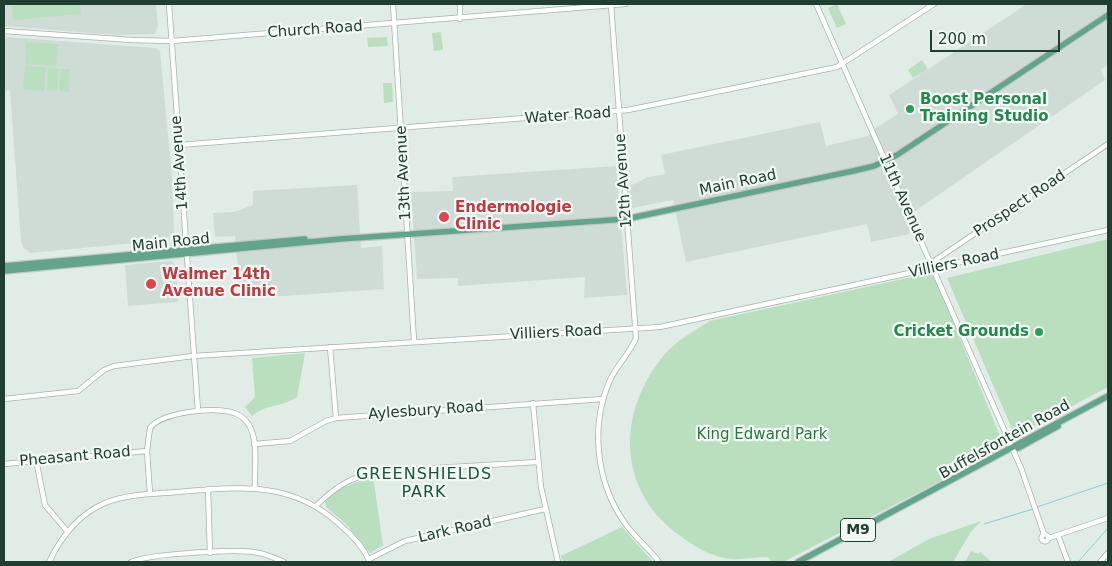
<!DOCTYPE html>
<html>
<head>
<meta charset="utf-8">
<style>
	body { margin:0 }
	#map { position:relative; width:1112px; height:566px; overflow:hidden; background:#e1ece6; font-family:"DejaVu Sans",sans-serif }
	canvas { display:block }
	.frame { position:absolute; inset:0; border:5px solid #213e33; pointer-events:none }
	.scale { position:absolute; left:930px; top:30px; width:130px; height:22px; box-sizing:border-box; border:2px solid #213e33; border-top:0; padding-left:6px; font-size:15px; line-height:18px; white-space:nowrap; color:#213e33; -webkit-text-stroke:4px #f2f9f5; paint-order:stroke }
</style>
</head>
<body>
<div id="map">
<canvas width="1112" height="566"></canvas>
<div class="frame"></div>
<div class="scale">200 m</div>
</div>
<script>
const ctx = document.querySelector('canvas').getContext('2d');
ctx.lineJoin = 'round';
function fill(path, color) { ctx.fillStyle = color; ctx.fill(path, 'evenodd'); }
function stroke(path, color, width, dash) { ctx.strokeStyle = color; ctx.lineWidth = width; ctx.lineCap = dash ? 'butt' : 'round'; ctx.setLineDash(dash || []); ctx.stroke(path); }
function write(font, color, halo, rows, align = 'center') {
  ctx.font = font + ' "DejaVu Sans",sans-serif'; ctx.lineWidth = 4.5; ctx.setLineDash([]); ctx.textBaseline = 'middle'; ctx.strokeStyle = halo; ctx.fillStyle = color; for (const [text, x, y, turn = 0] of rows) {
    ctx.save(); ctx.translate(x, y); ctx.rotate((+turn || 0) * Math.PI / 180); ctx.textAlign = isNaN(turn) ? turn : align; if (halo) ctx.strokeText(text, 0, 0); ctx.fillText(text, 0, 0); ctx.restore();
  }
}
fill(new Path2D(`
	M4,4H156L158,26L155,34L115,35L4,26Z
	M1027,4H1108V64L1101,70L1105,80L915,211L909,234L871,242L867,224L686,262L673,200L632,208L628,187L648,177L665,174L661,155L820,122L826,146L868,136L877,127L898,114L889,95Z
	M6,37L155,48L160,51L172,177L174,233H171L167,240L29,253V251L24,249L21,242L10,90L4,91V40Z
	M616,166L627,295L584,298L585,277L458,286V278L417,279L411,192L453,191L452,177Z
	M357,185L361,248L382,246L384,289L241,299L235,236L215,237L213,213L234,212L253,205V191Z
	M171,261L176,265L178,302L128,306L125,265Z`), '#cfdcd5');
fill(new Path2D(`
	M12,4H80L81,14L13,20Z
	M837,4L846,24L837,28L828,8Z
	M441,32L443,50L434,51L432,33Z
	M387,37L388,46L368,47L367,38Z
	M26,42L58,44L56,66L25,64Z
	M922,60L928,69L913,78L908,70Z
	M25,66L46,67L44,91L23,90Z
	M48,68L59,69L57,91L47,90Z
	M60,69H70L69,92L59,91Z
	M383,83H392L393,102L384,103Z
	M1108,239V387L1015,436L947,278Z
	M926,274H931L935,278L1005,448L783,562H771L768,557C756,557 742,560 730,559C712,557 693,546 679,535C616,489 617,412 664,355C676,341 694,331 710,321Z
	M305,353L297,397C280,408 268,403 252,416L245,407L255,397L252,358Z
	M373,476L383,545L370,553L346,524L326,507L325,501L339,489Z
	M981,521L970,533L953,562H888L929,539Z
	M622,527L653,562H563L561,556Z
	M971,551L978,554L980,552L992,562H965Z`), '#b9dfbf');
stroke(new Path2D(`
	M1037,507L1108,483
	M984,524L1033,509
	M1078,562L1108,528`), '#86d1d4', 1);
const minor = new Path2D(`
	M169,4L198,411
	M393,4L414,341
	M460,4V19
	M611,4L636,338C630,353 617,365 610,380C590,426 596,481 624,522C634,537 649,548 659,562
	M816,4L1021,468L1044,534
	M4,31L132,40L172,41L625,4
	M179,145L628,110L837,67L934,4
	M931,263L1108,144
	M330,347L336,418
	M4,399L78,391L104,370L114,366L193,356L660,327L1108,230
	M533,403L541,487L558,562
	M254,444L290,441L326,421L336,418L603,399
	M36,460L45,505L67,531
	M4,464L147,451
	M208,489L210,553
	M150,494L147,451L150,428C161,412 217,406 234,413C240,415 246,420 249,425C259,442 254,469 255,487
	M316,506C338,484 353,476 384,471L538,462
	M1041.5 538a3.5 3.5 0 1 1 7 0a3.5 3.5 0 1 1-7 0Z
	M1058,535L1068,562
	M1049,538L1108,518
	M369,559L405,541L545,509
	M49,562C61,537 79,514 105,503C127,494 153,494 177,492C237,487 291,480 339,524C351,534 364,548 370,562
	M131,562C149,554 238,548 259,553C267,554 276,559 284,562
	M1100,562L1108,553`);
const major = new Path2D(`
	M4,266L305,239
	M4,271L340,239L626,219L853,171L874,166L897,155L1108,15
	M1018,448L1058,426
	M798,562L1108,396`);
stroke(minor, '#a4b4ad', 6);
stroke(major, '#c1c9c6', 8);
stroke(minor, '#fff', 4.5);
stroke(major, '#64a48c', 5.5);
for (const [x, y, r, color] of [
	[910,109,5,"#2e9e5b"],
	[444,217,6,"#e0444e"],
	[151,284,6,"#e0444e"],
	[1039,332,5,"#2e9e5b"]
]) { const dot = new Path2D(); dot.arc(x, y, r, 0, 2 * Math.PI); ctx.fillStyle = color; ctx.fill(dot); stroke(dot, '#f2f9f5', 2); }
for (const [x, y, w] of [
	[858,530,35]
]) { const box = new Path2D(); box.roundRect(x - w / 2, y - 11.5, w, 23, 4); ctx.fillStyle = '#f2f9f5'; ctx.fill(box); stroke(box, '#213e33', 1); }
write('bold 14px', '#213e33', null, [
	["M9",858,530]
]);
write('15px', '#213e33', '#f2f9f5', [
	["Church Road",315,30,-4],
	["Water Road",568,116,-4],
	["14th Avenue",180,163,-94],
	["13th Avenue",404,173,-93],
	["12th Avenue",624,181,-94],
	["Main Road",738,183,-12],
	["11th Avenue",902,198,66],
	["Prospect Road",1020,204,-34],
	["Main Road",171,243,-6],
	["Villiers Road",954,264,-12],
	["Villiers Road",556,333,-3],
	["Aylesbury Road",426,411,-4],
	["Buffelsfontein Road",1005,440,-29],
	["Pheasant Road",75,457,-5],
	["Lark Road",455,530,-13]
]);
write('bold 15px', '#27864d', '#f2f9f5', [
	["Boost Personal",920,100],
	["Training Studio",920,117],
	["Cricket Grounds",1029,332,"right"]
], 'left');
write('bold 15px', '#be3a42', '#f2f9f5', [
	["Endermologie",455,208],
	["Clinic",455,225],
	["Walmer 14th",162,275],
	["Avenue Clinic",162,292]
], 'left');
write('15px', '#29773e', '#f2f9f5', [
	["King Edward Park",762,435]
]);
ctx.letterSpacing = '1px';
write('16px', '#1b513e', '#f2f9f5', [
	["GREENSHIELDS",424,475],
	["PARK",424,493]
]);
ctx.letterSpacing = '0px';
</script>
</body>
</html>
